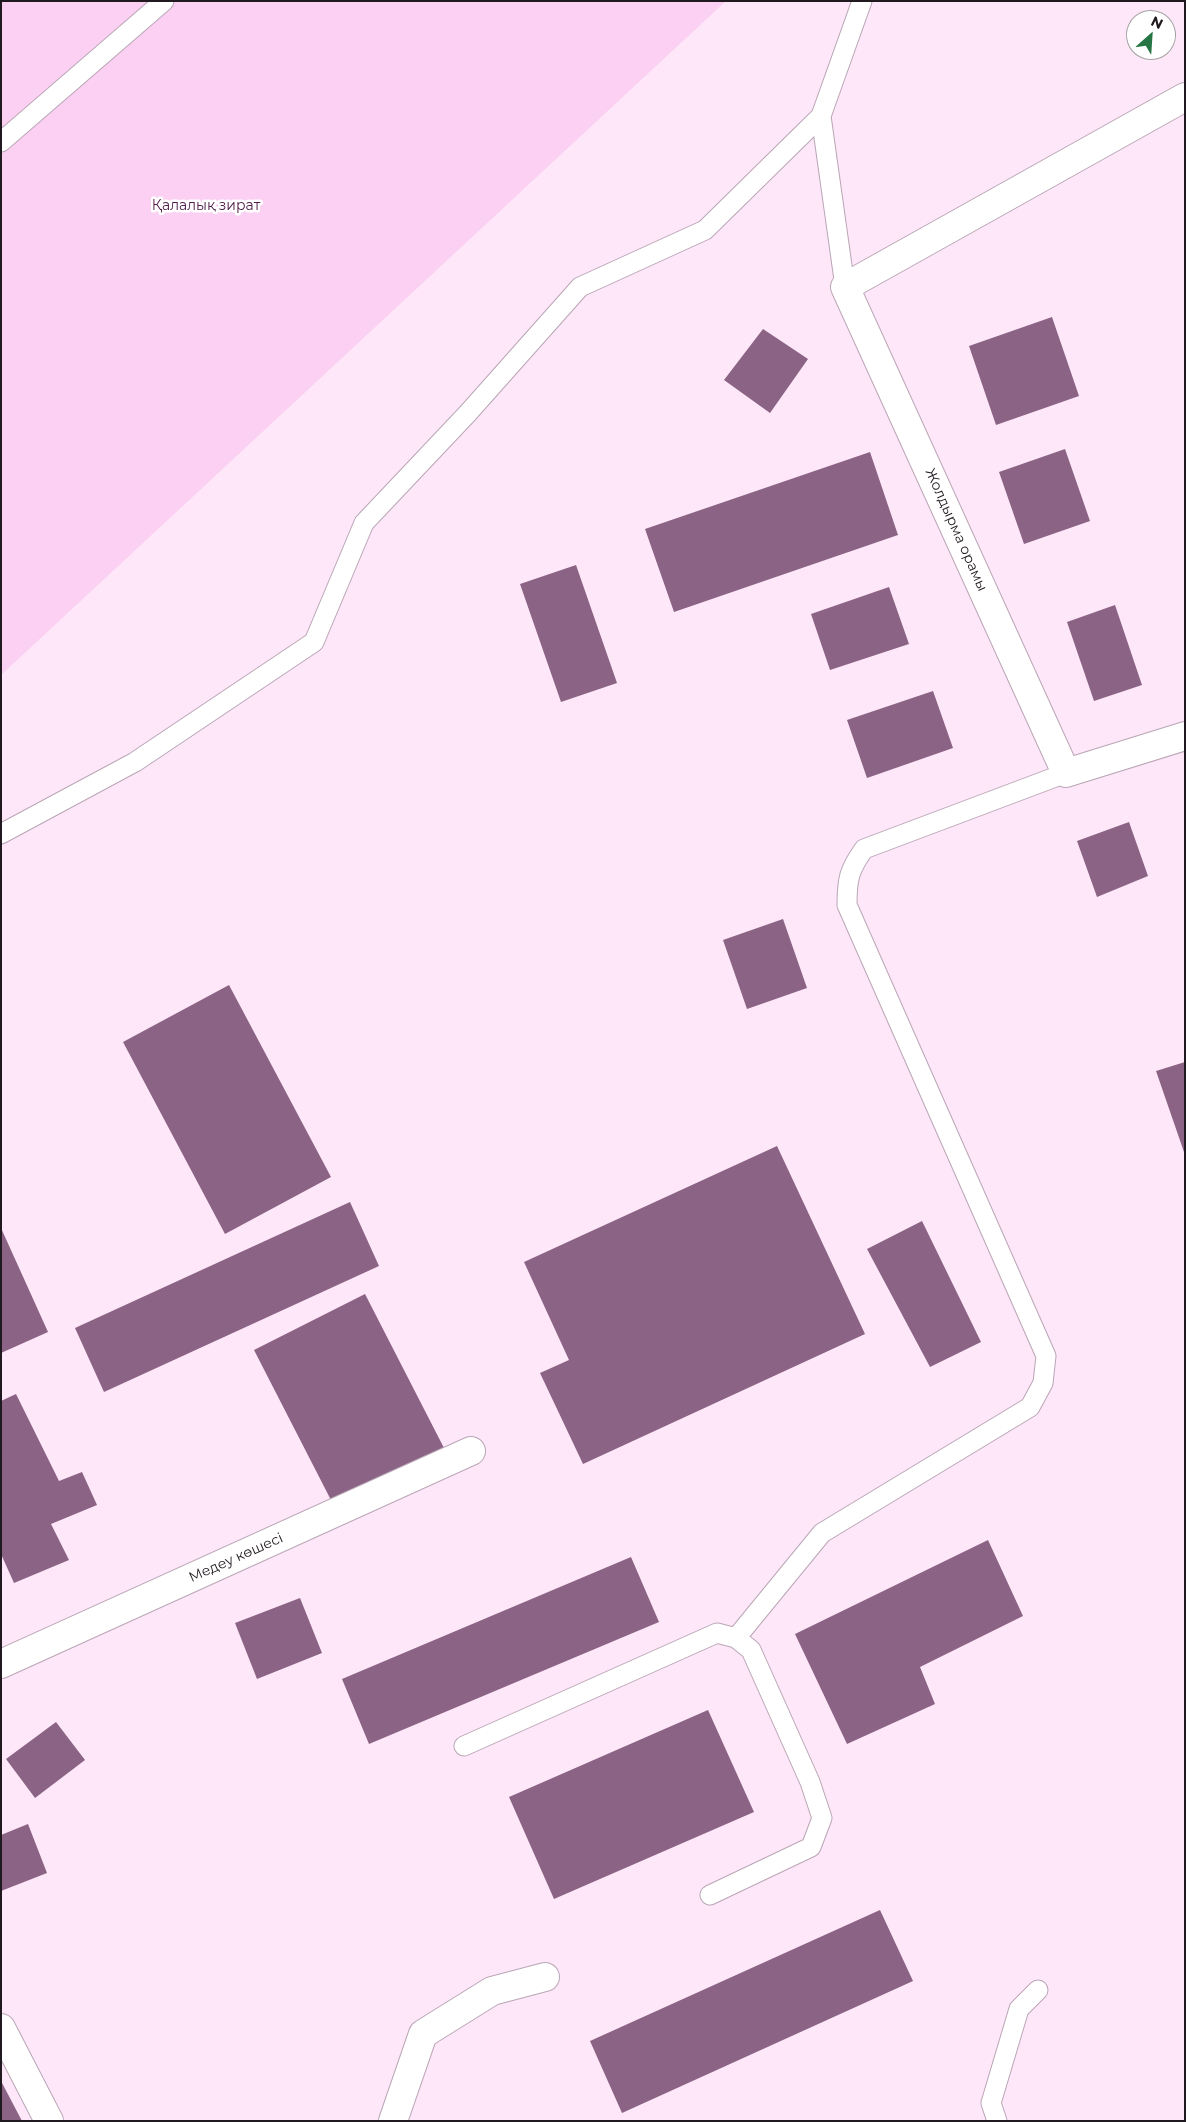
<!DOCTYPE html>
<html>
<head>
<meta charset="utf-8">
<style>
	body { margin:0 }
	#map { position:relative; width:1186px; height:2122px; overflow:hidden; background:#fde7f8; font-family:Montserrat,sans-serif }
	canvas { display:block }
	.frame { position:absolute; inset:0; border:2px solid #20191f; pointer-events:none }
	.north { position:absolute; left:1126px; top:10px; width:50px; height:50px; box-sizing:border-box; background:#fff; border:1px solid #a6a3a5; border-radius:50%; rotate:26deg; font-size:14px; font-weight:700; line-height:20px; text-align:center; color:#20191f }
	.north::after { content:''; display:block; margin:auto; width:18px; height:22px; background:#267545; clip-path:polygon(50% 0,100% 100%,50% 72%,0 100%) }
</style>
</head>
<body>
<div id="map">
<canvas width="1186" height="2122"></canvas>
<div class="frame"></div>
<div class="north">N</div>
</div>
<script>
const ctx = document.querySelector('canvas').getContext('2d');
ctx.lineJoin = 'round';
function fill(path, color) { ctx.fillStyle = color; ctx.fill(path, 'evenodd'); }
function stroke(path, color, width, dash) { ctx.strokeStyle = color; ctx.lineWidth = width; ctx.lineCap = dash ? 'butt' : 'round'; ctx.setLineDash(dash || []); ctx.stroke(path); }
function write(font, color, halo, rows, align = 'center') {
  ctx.font = font + ' Montserrat,sans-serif'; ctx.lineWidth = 5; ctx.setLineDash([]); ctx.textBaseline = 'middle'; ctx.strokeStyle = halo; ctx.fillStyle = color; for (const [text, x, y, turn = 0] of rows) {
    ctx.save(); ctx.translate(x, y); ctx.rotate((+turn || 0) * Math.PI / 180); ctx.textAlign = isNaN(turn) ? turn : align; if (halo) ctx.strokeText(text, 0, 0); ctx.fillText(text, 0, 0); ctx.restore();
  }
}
fill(new Path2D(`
	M1,1H726L1,675Z`), '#fbd0f2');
fill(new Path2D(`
	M1052,317L1079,396L996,425L969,346Z
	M763,329L808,359L770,413L724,380Z
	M1065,449L1090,521L1024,544L999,472Z
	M870,452L898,535L674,612L645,529Z
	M576,565L617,683L561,702L520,584Z
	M889,587L909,644L830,670L811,614Z
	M1115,605L1142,685L1094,701L1067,622Z
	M933,691L953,748L867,778L847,720Z
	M1129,822L1148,876L1097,897L1077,841Z
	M783,919L807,988L747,1009L723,940Z
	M229,985L331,1177L225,1234L123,1042Z
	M1185,1062V1152H1184L1156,1071Z
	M777,1146L865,1334L583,1464L540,1373L569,1360L524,1262Z
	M350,1202L379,1266L104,1392L75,1328Z
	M922,1221L981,1342L930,1367L867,1249Z
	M1,1228L48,1332L1,1353Z
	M365,1294L444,1448L333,1504L254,1350Z
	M16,1394L59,1481L82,1472L97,1505L51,1524L69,1560L14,1583L1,1554V1401Z
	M988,1540L1023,1616L920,1667L935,1704L847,1744L795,1634Z
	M631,1557L659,1622L369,1744L342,1679Z
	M300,1598L322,1653L257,1679L235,1623Z
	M708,1710L754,1812L554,1899L509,1797Z
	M56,1722L85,1760L35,1798L6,1759Z
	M28,1824L47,1873L1,1891V1835Z
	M880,1910L913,1981L622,2113L590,2041Z
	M1,2081L22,2121H1Z`), '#8b6384');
const lane = new Path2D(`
	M1,142L164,1
	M845,287L821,116L862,1
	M1,834L135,762L314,642L364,523L468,413L580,287L705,230L821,116
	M736,1638L822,1533L1030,1407L1043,1383L1046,1356L847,905C847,879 849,870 864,849L1066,773
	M464,1746L717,1633L736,1638L751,1650L810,1782L822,1818L811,1847L710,1895
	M997,2121L991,2103L1019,2009L1038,1990`);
const street = new Path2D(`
	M1185,97L845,287L1066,773L1185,736
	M1,1664L471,1451
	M1,2028L49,2121
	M393,2121L423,2034L492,1991L545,1977`);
stroke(lane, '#baa6b6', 21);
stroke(street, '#baa6b6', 30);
stroke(lane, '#fff', 19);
stroke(street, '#fff', 28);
write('14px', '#4e1a47', '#fff', [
	["Қалалық зират",206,206]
]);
write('14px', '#20191f', '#fff', [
	["Жолдырма орамы",956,530,66],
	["Медеу көшесі",236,1558,-24]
]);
</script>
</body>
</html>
